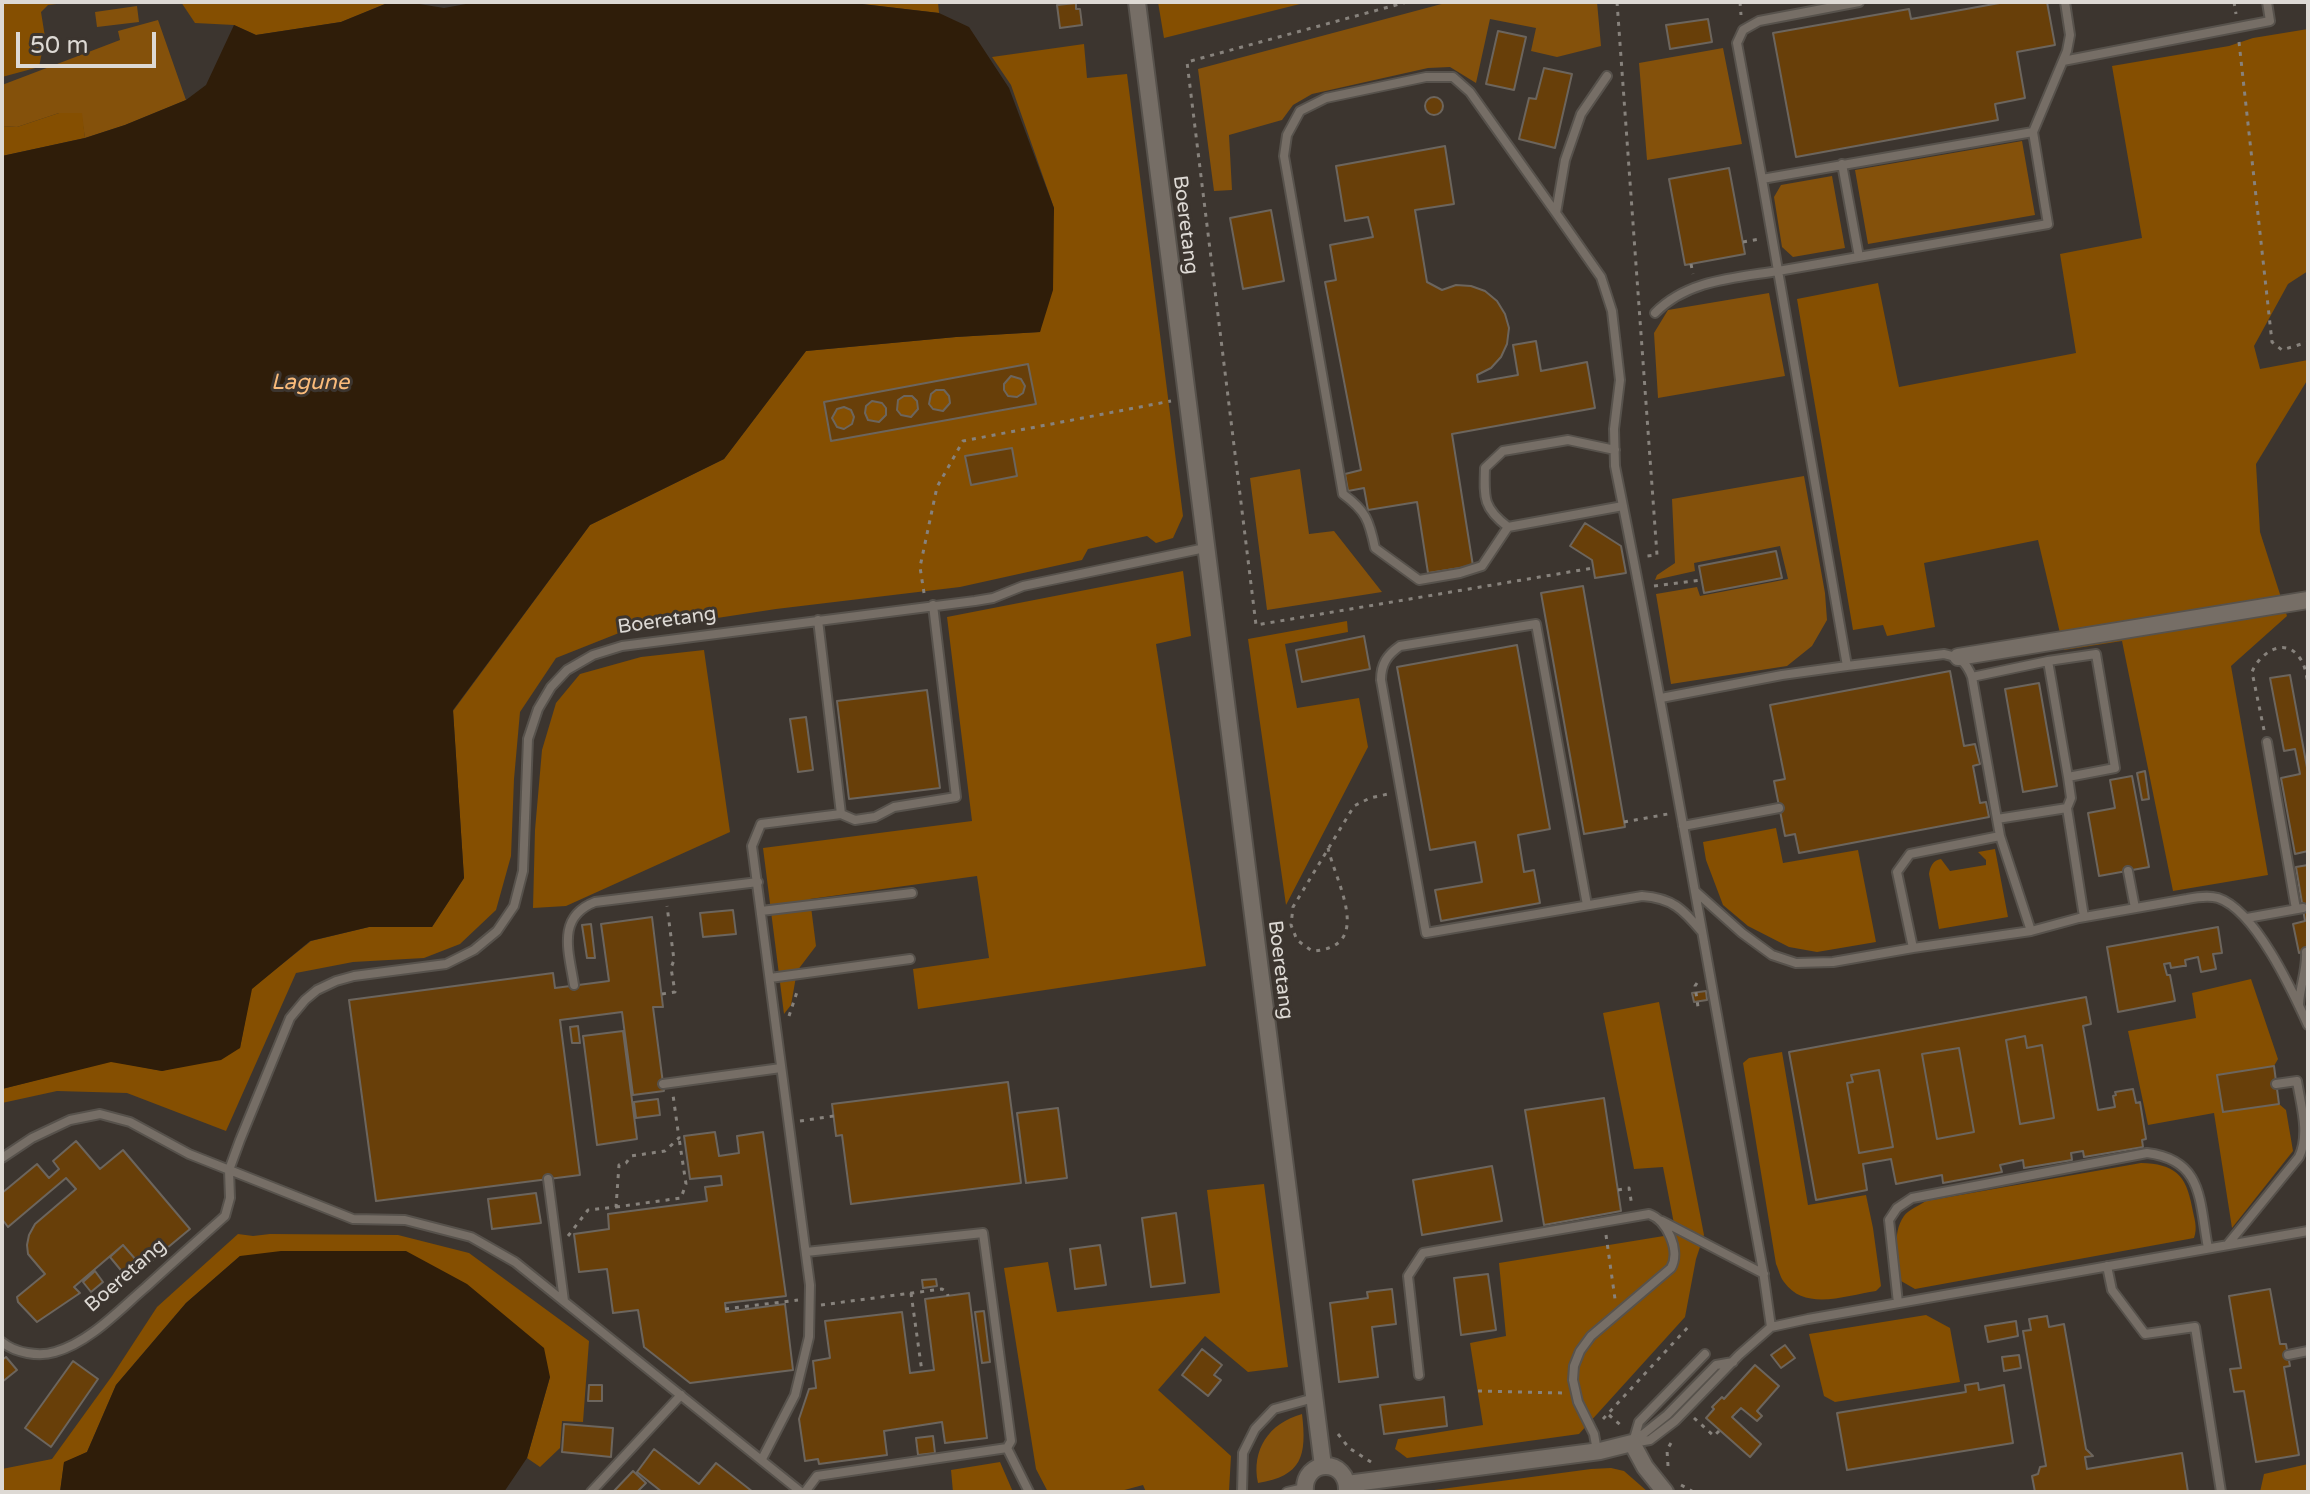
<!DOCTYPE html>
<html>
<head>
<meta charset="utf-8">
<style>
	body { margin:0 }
	#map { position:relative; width:2310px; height:1494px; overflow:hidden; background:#3c352f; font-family:"Varela Round",sans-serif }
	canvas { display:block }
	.frame { position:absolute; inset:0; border:4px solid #ddd9d4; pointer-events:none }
	.scale { position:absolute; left:16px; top:32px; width:140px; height:36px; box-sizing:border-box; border:4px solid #ddd9d4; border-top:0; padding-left:10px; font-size:24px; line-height:28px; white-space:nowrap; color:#ddd9d4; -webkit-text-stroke:6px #3c352f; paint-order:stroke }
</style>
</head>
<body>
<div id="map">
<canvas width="2310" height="1494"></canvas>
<div class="frame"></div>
<div class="scale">50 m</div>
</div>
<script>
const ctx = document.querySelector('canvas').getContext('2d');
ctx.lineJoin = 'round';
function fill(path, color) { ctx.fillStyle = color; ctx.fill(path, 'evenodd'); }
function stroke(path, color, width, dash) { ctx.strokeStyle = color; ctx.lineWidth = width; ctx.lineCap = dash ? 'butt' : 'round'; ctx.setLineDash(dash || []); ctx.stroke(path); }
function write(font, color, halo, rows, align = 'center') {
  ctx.font = font + ' "Varela Round",sans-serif'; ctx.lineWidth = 6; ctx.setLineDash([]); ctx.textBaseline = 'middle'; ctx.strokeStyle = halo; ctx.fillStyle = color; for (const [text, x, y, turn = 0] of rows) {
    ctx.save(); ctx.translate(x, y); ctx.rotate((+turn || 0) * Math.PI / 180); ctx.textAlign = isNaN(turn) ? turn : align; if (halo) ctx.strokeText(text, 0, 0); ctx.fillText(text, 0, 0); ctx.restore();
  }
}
fill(new Path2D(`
	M1449,2H1597L1601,46L1557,57L1531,51L1536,28L1490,19L1476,83L1450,67L1428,68L1312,94L1293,105L1282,120L1229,135L1232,190L1214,191L1198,69Z
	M137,6L139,22L97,27L95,12Z
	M158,20L186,100L125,125L85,138L81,113H59L17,127L2,126V85L120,40L118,31Z
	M1723,48L1742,144L1647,160L1639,63Z
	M2022,141L2035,215L1868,244L1855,170Z
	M1832,176L1845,248L1793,257L1782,247L1774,197L1781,185Z
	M1769,293L1785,376L1658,398L1654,333L1668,310Z
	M1300,469L1309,534L1334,531L1382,592L1267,610L1250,478Z
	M1804,476L1825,593L1827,620L1812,646L1787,666L1671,684L1656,594L1697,587L1700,596L1788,579L1780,546L1694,563L1695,571L1655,580L1657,575L1675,563L1672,499Z
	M1302,1414C1307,1456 1302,1476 1258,1483C1251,1450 1269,1423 1302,1414Z`), '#84510b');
fill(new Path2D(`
	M2,2H73L48,5L41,12L45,37L39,67L2,77Z
	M181,2H390L341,22L256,35L234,25L195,23Z
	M845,2H938L939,13Z
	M1158,2H1308L1164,38Z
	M2308,29V271L2288,284L2254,346L2260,369L2308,360V379L2256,464L2260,532L2287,616L2231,666L2268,875L2173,891L2122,641L2064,650L2038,540L1924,563L1935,627L1887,636L1883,625L1853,630L1797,299L1878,283L1899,387L2076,353L2060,254L2142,238L2112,66L2229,46L2253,38Z
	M1084,44L1087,78L1127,74L1183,516L1173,538L1156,543L1147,536L1088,549L1082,560L960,587L776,609L619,633L556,658L520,712L514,779L511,856L496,910L460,944L424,958L353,962L296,973L226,1131L127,1093L57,1091L2,1103V1089L111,1061L162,1071L240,1048L251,989L311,941L369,927H432L464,878L453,711L590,525L724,459L806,351L956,337L1040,332L1054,208L1011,85L992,57Z
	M59,113H82L85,138L2,156V126L17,127Z
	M1183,571L1191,636L1156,644L1206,966L918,1009L913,969L989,958L977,876L810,899L816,946L797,971L791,1005L784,1014L763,848L972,821L947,617Z
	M1347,621L1348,632L1285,644L1297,708L1359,698L1368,747L1286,905L1248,639Z
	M704,650L730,832L566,906L533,908L535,830L542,750L556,703L580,674L641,657Z
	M1776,828L1783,863L1858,850L1876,942L1817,952L1789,947L1748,926L1723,905L1706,860L1703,842Z
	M1995,849L2008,917L1939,929L1929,874C1930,867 1933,860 1941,859L1950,871L1986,865V860L1978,852Z
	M2251,979L2278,1059L2274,1066L2224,1112L2279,1104L2286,1110L2293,1151L2232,1228L2214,1113L2148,1125L2128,1031L2196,1018L2192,993Z
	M1659,1002L1704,1235L1696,1259L1685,1317L1579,1434L1407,1458L1395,1449L1398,1439L1483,1425L1470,1343L1506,1336L1499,1263L1676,1234L1663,1167L1634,1169L1603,1013Z
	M1782,1052L1808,1205L1866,1195L1873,1228L1881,1286L1876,1291C1847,1295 1805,1312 1784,1282C1780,1277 1779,1270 1776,1264L1743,1063L1749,1058Z
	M2141,1163C2174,1164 2186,1174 2192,1207C2194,1218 2198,1227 2194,1238L1915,1289L1901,1281C1898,1261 1891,1234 1904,1216C1908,1210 1920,1205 1926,1201Z
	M1264,1184L1288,1367L1248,1372L1205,1336L1158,1390L1231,1456L1229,1491L1146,1492L1143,1485L1117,1492H1048L1036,1469L1004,1268L1048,1262L1057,1312L1220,1293L1207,1190Z
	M238,1234L253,1236L270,1234L398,1235L469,1253L589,1341L583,1422L562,1421L560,1448L540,1467L527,1458L550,1377L240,1256L186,1303L116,1385L87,1452L64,1463L60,1492H2V1469L52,1459L112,1376L157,1307Z
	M1926,1315L1950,1328L1960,1382L1835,1402L1824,1396L1809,1334Z
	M1000,1462L1013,1492H953L951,1470Z
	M2308,1464V1492H2260L2264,1474Z
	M1611,1468L1624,1471L1648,1492H1419L1591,1469Z`), '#854f01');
fill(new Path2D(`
	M390,2H407L444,8L477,2H845L939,13L969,27L1009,88L1054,208L1053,290L1040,332L956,337L806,351L724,459L590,525L453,710L464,878L432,927H369L310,941L252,989L240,1048L221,1060L162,1071L111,1062L2,1089V156L85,138L125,125L186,100L206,85L234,25L256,35L341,22Z
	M281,1251H406L467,1284L544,1348L550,1377L527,1458L504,1492H60L64,1462L87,1452L116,1385L186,1303L240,1256Z`), '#2f1d09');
const building = new Path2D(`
	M2005,2H2047L2055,45L2017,52L2025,98L1995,104L1998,120L1796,157L1773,33L1909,9L1911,19Z
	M1076,3V9H1080L1082,25L1060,28L1057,5Z
	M1708,19L1712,42L1670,49L1666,25Z
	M1498,31L1526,37L1514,90L1486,84Z
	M1544,68L1572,74L1555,148L1519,139L1529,98L1536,99Z
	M1425 106a9 9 0 1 1 18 0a9 9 0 1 1-18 0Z
	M1445,146L1454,204L1415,210L1427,282L1442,290L1456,285L1471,286L1485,291L1497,301L1505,314L1509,328L1507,344L1501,357L1491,368L1477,375L1478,382L1518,375L1513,345L1536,341L1541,371L1587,362L1595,408L1452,434L1473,566L1428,573L1417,502L1368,510L1364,488L1348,491L1345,474L1361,470L1325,282L1336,280L1330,245L1373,237L1368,217L1345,221L1336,166Z
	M1729,168L1745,254L1685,265L1669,179Z
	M1271,210L1284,281L1243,289L1230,218Z
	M1028,364L1036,404L831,441L824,402ZM1011,376L1021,379L1025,386L1023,393L1017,397L1008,396L1004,390V384ZM936,390H944L949,396L950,403L943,411L933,409L929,404L931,394ZM904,396H912L917,401L918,409L911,417L901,415L897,410L898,400ZM872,401L882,403L886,408V415L879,422L868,420L865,413L866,406ZM844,407L851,410L854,417L852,424L844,429L837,427L832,418L837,409Z
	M1012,448L1017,476L971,485L965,456Z
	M1585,523L1621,546L1626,573L1595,578L1592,560L1570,546Z
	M1776,551L1782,578L1704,593L1699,566Z
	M1583,586L1625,827L1584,834L1541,593Z
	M1364,636L1370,669L1302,682L1296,650Z
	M1517,645L1550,829L1518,835L1524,872L1534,870L1540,903L1441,921L1435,890L1482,882L1475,842L1430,850L1397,667Z
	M1950,671L1964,746L1975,744L1980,764L1973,766L1980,803L1986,802L1989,817L1799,853L1795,834L1785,836L1774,781L1785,779L1770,705Z
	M2290,675L2308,773V851L2295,854L2281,778L2300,774L2295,749L2284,751L2270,678Z
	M2039,683L2057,786L2023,792L2005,689Z
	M927,690L940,788L849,799L837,701Z
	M806,717L813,770L798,772L790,719Z
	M2145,771L2149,799L2142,800L2137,773Z
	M2132,776L2149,867L2099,876L2088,813L2115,808L2110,780Z
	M2308,865V951L2299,953L2293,924L2305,921L2296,867Z
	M733,910L736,934L703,937L700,913Z
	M652,917L663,1007H653L664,1091L633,1095L622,1012L560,1020L580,1175L376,1201L349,1000L553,973L555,988L609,981L601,924Z
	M591,924L595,958H587L582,925Z
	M2218,927L2222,953L2213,954L2216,969L2201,972L2198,957L2185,960L2186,966H2183L2171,968L2170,963L2164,964L2167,975H2170L2175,1001L2118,1012L2107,947Z
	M1706,991L1707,1000L1694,1002L1692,993Z
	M2086,997L2091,1024L2083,1026L2098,1110L2115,1107L2113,1096L2116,1095L2115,1092L2133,1089L2136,1103L2140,1102L2146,1139L2142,1140L2143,1147L2084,1157L2083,1151L2071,1153L2072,1160L2024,1168L2023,1160L2000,1165L2002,1172L1943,1183L1942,1175L1896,1184L1891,1159L1863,1164L1867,1190L1816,1200L1789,1052ZM2025,1036L2027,1048L2042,1045L2054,1118L2020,1124L2006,1040ZM1959,1048L1974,1132L1937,1139L1922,1054ZM1879,1070L1893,1147L1859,1153L1847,1083L1853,1082L1851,1075Z
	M578,1026L580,1043H572L570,1027Z
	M623,1031L637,1139L597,1145L583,1036Z
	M2025,1036L2027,1048L2042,1045L2054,1118L2020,1124L2006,1040Z
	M1959,1048L1974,1132L1937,1139L1922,1054Z
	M2274,1066L2279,1104L2223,1112L2217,1075Z
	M1879,1070L1893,1147L1859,1153L1847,1083L1853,1082L1851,1075Z
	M1008,1082L1021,1183L851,1204L842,1135L836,1136L832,1104Z
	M1604,1098L1621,1211L1544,1225L1525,1110Z
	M658,1099L660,1115L636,1118L634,1102Z
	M1058,1108L1067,1178L1026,1183L1017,1113Z
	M715,1132L719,1156L739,1153L737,1136L763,1132L786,1296L725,1303L726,1312L785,1304L793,1370L690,1383L644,1347L638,1310L613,1313L607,1269L579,1272L574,1234L609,1229L608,1214L707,1201L705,1187L722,1185L721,1176L690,1179L684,1136Z
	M76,1141L100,1169L123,1150L190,1229L143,1268L123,1245L74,1287L80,1293L37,1322L18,1302L17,1297L45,1274L28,1254L27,1245L29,1235L35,1224L76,1189L66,1178L8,1227L2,1219V1193L37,1164L49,1178L59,1169L53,1161Z
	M1492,1166L1502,1221L1422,1235L1413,1180Z
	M536,1193L541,1223L492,1229L488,1199Z
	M1176,1213L1185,1283L1151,1287L1142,1218Z
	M123,1245L143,1268L129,1280L110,1257Z
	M1100,1245L1106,1285L1075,1289L1070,1249Z
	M95,1271L103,1282L91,1292L83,1282Z
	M1488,1274L1496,1330L1461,1335L1454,1278Z
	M936,1279L937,1286L923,1288L922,1280Z
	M1392,1289L1396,1324L1372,1327L1378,1377L1339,1382L1330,1303L1368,1298L1367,1292Z
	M2270,1289L2280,1344H2286L2290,1366L2284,1367L2299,1455L2256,1462L2244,1391L2234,1392L2230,1369L2241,1368L2229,1296Z
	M969,1293L987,1438L945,1443L942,1422L884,1431L887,1455L819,1464L818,1459L805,1461L799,1419L809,1389L816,1388L813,1361L830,1358L825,1321L902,1312L910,1373L934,1370L925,1299Z
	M984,1311L990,1362L982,1363L975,1312Z
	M2047,1316L2049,1327L2064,1324L2086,1449L2093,1456L2085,1457L2087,1469L2182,1453L2188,1492H2035L2032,1476L2038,1474L2040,1467L2046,1466L2023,1331L2031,1330L2029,1319Z
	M2016,1321L2018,1336L1988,1342L1985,1326Z
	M1785,1345L1795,1358L1781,1368L1771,1355Z
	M1202,1349L1222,1365L1214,1375L1221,1380L1208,1396L1182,1375Z
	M2019,1355L2021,1368L2004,1371L2002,1357Z
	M6,1357L17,1370L2,1382V1360Z
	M73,1361L98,1379L51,1447L25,1428Z
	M1755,1365L1779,1386L1757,1411L1762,1416L1757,1421L1741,1408L1732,1417L1761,1444L1750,1457L1706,1418L1714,1409L1712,1407L1722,1397L1724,1399Z
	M1978,1383L1979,1390L2004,1385L2013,1443L1847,1470L1837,1413L1966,1392L1965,1385Z
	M589,1385H602V1401H588Z
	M1444,1397L1447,1426L1384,1434L1380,1405Z
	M564,1424L613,1428L611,1457L562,1452Z
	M933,1436L935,1453L918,1455L916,1438Z
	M654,1449L699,1484L716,1463L753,1492H662L637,1472Z
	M633,1471L646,1483L637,1492H613Z`);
fill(building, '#683f09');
stroke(building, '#6c655d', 2);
const lane = new Path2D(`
	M2063,61L2270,21L2267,2
	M1607,76L1581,114L1565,160L1556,213L1601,277L1612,311L1620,380L1614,429L1615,466C1669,734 1714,1003 1763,1271L1771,1327
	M2033,132L2067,51L2070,35L2065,2
	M1842,164L1859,257
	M1762,179L1737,43L1743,30L1759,21L1859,2
	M1655,313C1687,280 1734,278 1778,271L2048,224L2033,132L1762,179C1789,341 1819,503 1847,666L1782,675L1661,698
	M1615,450L1568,440L1503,451L1485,468C1484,498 1483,508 1508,527L1623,506
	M1508,527L1482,566L1460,573L1419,580L1375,548C1369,520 1366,511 1343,494L1284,156L1287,135L1300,111L1326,98L1426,77H1453L1470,92L1556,213
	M818,620L841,814
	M2048,661L2096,654L2115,768L2068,777
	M1847,666L1944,654C1959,657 1966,661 1972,677L2000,836L2031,931
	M1972,677L2048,661L2068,777L2071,798L2067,808L1997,819
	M2267,742L2296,909
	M2067,808L2084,917
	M1683,826L1779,808
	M2128,871L2135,908
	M1695,891L1742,933L1772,955L1796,963L1833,962L1913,948L2031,931L2079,918L2187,899C2197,897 2208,895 2218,898C2255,910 2292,990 2308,1025
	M1587,905L1536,624L1400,646C1387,655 1381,664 1381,680L1426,933L1642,896C1672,898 1683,909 1702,932
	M761,911L912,893
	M2247,918L2303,908
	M1913,948L1897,872L1910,854L2000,836
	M770,978L910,959
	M574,985C569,952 556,917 595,902L758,882
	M2299,1004C2300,986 2307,970 2306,952
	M663,1084L781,1068
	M2,1158L32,1138L70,1120L100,1114L130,1122L189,1154L353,1219L405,1220L471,1237L515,1262L801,1492
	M548,1179L564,1301
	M1662,1221L1764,1274
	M2228,1244L2299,1157C2310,1134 2301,1106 2297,1081L2276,1084
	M2107,1266L2112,1290L2145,1334L2195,1327L2221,1492
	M1898,1303L1889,1220L1897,1208L1912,1198L2147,1153C2204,1160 2199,1201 2208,1248
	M2,1342C15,1353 39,1357 55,1352C90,1342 119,1310 146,1287C172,1263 198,1240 225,1216L230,1198L229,1170L240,1140L290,1018L305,1000L317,990L336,981L354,976L446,964L474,950L497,931L514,906L523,871L528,739L538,709L551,687L567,670L593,655L622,646L975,601L993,598L1023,586L1205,548
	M2288,1355L2308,1351
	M1733,1362L1716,1365L1667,1415L1632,1443L1650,1440L1675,1421L1739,1355L1771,1327L1808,1319L2308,1231
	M1419,1375L1408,1276L1423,1253L1649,1214C1667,1220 1681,1251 1671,1268L1591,1336L1580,1351L1574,1366L1573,1380L1578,1402L1594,1434L1597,1451
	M1633,1442L1639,1422L1705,1354
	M1007,1448L1029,1492
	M762,1459L795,1395L809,1337L810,1285L752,846L761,824L841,814L855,820L875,817L894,807L956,797L933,605
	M591,1492L681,1395
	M805,1492L817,1476L1007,1448L1011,1441L983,1233L806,1252
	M1242,1492L1243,1453L1255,1429L1274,1409L1314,1398
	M1287,1492L1304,1488`);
const street = new Path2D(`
	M1137,2L1323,1466
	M1958,657L2308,600
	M1347,1484L1600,1451L1632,1443L1645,1467L1665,1492
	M1305,1492C1302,1458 1349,1457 1347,1492`);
stroke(lane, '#57524c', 12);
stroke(street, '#57524c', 20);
stroke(new Path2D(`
	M1407,2L1187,62L1256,625L1593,568
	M1617,2L1657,555L1647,556
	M1740,2L1741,15
	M2234,2L2236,14
	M2239,42L2272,342L2282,350L2308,342
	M1743,242L1760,239
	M1691,264L1693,274
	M1654,586L1701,580
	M924,593L920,567L937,487L963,441L1171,401
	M2264,730L2252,672C2259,654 2284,636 2299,657C2305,664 2306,674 2308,683
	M1624,822L1668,814
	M1328,848C1336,883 1375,948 1312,951L1297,940L1291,925L1293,907L1354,806L1370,798L1388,794
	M1697,983L1695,986L1698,1007L1701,1009
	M662,994L675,992L671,968L674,960L667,906
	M789,1016L798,989
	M800,1121L834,1116
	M1618,1190L1629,1188L1632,1206
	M616,1207L681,1198L686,1184L679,1138
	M1606,1235L1615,1299
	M568,1236L588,1210L616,1207L619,1165L626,1163L631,1156L665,1151L679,1138L673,1095
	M911,1293L922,1372
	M821,1305L942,1289L947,1292L948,1296
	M725,1309L798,1300
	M1478,1391L1564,1393
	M1609,1415L1624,1428
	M1694,1418L1714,1436L1720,1430
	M1603,1419L1689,1326
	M1338,1434L1349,1448L1371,1462
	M1668,1466L1667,1450L1671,1443
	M1681,1485L1692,1491`), '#87827c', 3, [4, 6]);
stroke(lane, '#766e66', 8);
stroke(street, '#766e66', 16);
write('20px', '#ddd9d4', '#3c352f', [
	["Boeretang",1185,225,83],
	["Boeretang",667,621,-8],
	["Boeretang",1280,970,83],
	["Boeretang",126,1276,-41]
]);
write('italic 22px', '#fabb7a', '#3c352f', [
	["Lagune",310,383]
]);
</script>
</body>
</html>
